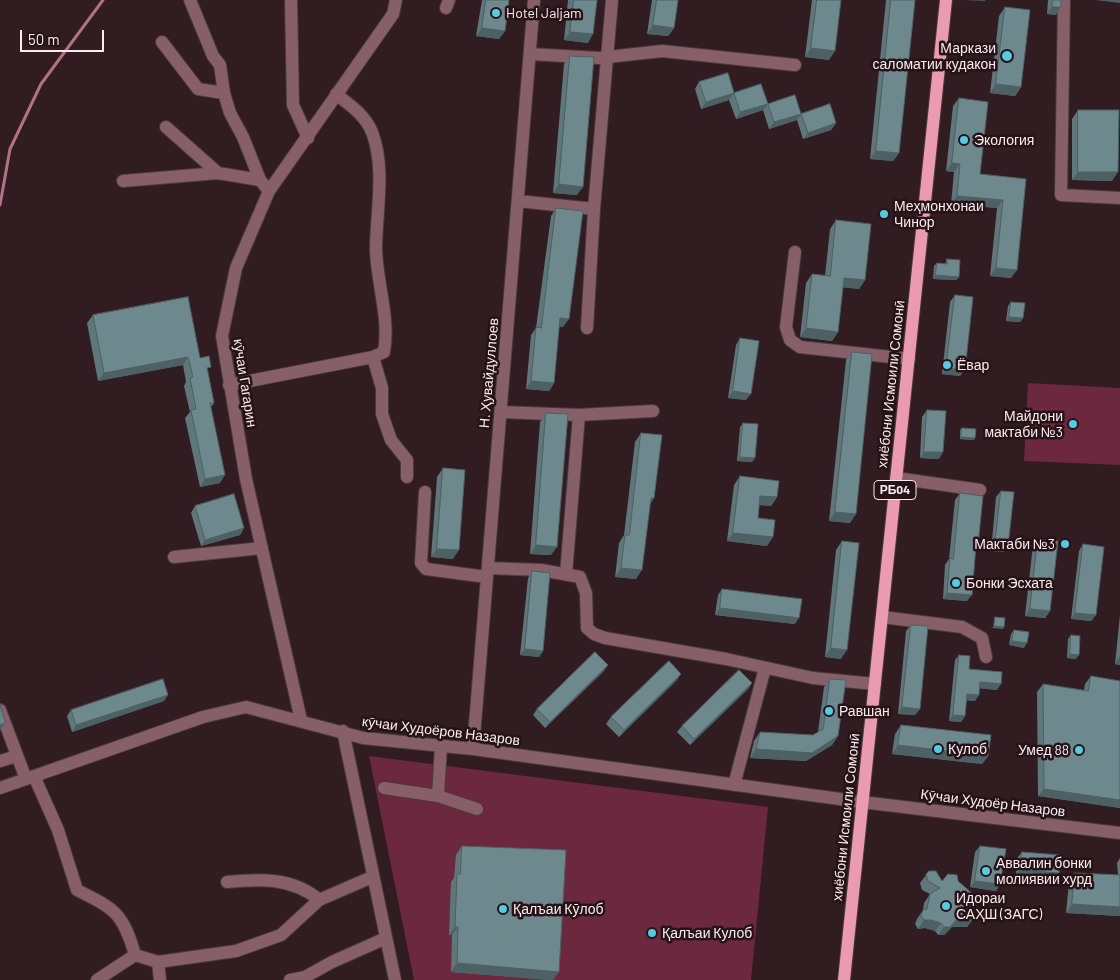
<!DOCTYPE html>
<html>
<head>
<meta charset="utf-8">
<style>
	body { margin:0 }
	#map { position:relative; width:1120px; height:980px; overflow:hidden; background:#301c21; font-family:Barlow,sans-serif }
	canvas { display:block }
	.scale { position:absolute; left:20px; top:30px; width:84px; height:22px; box-sizing:border-box; border:2px solid #faebef; border-top:0; padding-left:6px; font-size:15px; line-height:18px; white-space:nowrap; color:#faebef; -webkit-text-stroke:4px #251318; paint-order:stroke }
</style>
</head>
<body>
<div id="map">
<canvas width="1120" height="980"></canvas>
<div class="scale">50 m</div>
</div>
<script>
const ctx = document.querySelector('canvas').getContext('2d');
ctx.lineJoin = 'round';
function fill(path, color) { ctx.fillStyle = color; ctx.fill(path, 'evenodd'); }
function stroke(path, color, width, dash) { ctx.strokeStyle = color; ctx.lineWidth = width; ctx.lineCap = dash ? 'butt' : 'round'; ctx.setLineDash(dash || []); ctx.stroke(path); }
function write(font, color, halo, rows, align = 'center') {
  ctx.font = font + ' Barlow,sans-serif'; ctx.lineWidth = 5; ctx.setLineDash([]); ctx.textBaseline = 'middle'; ctx.strokeStyle = halo; ctx.fillStyle = color; for (const [text, x, y, turn = 0] of rows) {
    ctx.save(); ctx.translate(x, y); ctx.rotate((+turn || 0) * Math.PI / 180); ctx.textAlign = isNaN(turn) ? turn : align; if (halo) ctx.strokeText(text, 0, 0); ctx.fillText(text, 0, 0); ctx.restore();
  }
}
fill(new Path2D(`
	M1028,383L1120,388V465L1024,461Z
	M369,756L768,807L751,980H414Z`), '#6c283f');
stroke(new Path2D(`
	M0,205L10,149L41,84L103,0`), '#b17287', 3);
const minor = new Path2D(`
	M190,0L213,56L220,65L224,93L230,113L243,137L260,180L269,191
	M291,0L293,105L308,138
	M1064,0L1061,195L1120,198
	M446,8L449,0
	M162,42L198,89L224,93
	M530,54L599,58L662,51L795,65
	M166,127L218,173
	M123,181L218,173L260,180
	M518,201L594,209
	M795,252L786,327L790,340L800,347L909,359
	M587,328L594,209L612,0
	M373,357L382,388V414L391,440L407,460V477
	M229,385L373,357L384,352C390,318 377,284 376,250C376,212 386,169 372,132C365,115 350,105 336,94
	M501,412L579,415L653,411
	M896,478L980,490
	M425,492L421,563L426,569L487,577
	M174,557L262,548
	M488,568L541,570L580,577L586,593L587,628L594,634L605,638L726,659L813,678L875,684
	M566,574L579,415
	M882,617L962,627L982,638L986,657
	M0,710L26,779
	M301,720L246,479L222,336L236,268L269,191L393,14L396,0
	M343,731L395,980
	M441,746L438,796L477,809
	M473,749L534,0
	M0,761L17,756
	M34,776L58,830L77,890C115,909 123,913 135,955L158,962L236,951L281,935L319,900L372,877
	M734,785L765,668
	M0,788L203,717L246,707L363,738L473,749L862,802L1120,833
	M384,788L438,796
	M227,882C259,879 293,877 319,900
	M158,962L160,980
	M97,980L135,955
	M290,980L305,977L332,962L386,938`);
const major = new Path2D(`
	M844,980L946,0`);
stroke(minor, '#4c393e', 14);
stroke(major, '#4c393e', 14);
stroke(minor, '#865f69', 12);
stroke(major, '#eb9bb1', 12);
fill(new Path2D(`
	M482,0H509L505,31L499,39L476,36Z
	M568,0H597L588,43L564,40Z
	M652,0H678L674,28L668,36L647,34Z
	M812,0H841L829,60L805,57Z
	M886,0H915L899,153L893,161L870,159Z
	M1048,0H1061L1056,15L1047,14Z
	M1005,7L1021,87L1015,96L990,93L999,16Z
	M570,56L577,195L553,193L564,64Z
	M699,82L768,104L836,123L831,130L803,139L797,120L769,129L763,110L736,119L729,100L701,109L695,89Z
	M959,98L980,174L1026,179L1011,278L990,276L997,208L951,204L954,172L946,171L953,106Z
	M1078,110L1112,181L1072,180V119Z
	M556,208L563,327L559,326L554,383L549,391L526,389L531,335L536,328L551,216Z
	M836,220L865,280L859,289L843,287L838,332L832,341L800,337L806,283L812,274L825,276L830,229Z
	M947,259L959,277L956,280L933,279L934,266L937,263L945,264Z
	M955,295L960,376L942,374L950,302Z
	M1011,302L1023,318L1020,322L1006,321L1008,306Z
	M93,315L200,358L208,371L214,403L211,407L220,483L200,487L185,418L190,412L184,386L186,382L183,365L98,381L87,323Z
	M740,338L746,400L728,398L736,345Z
	M852,352L850,523L829,521L846,360Z
	M927,410L939,459L920,458L922,417Z
	M546,413L551,555L530,554L540,422Z
	M743,423L752,462L737,461L740,427Z
	M962,428L974,440L960,439V430Z
	M641,433L654,498L650,504L636,579L615,577L619,543L624,535L635,442Z
	M443,468L453,559L431,557L437,477Z
	M740,476L777,497L771,506L759,505L758,518L767,546L727,541L734,485Z
	M1001,491L1004,552L991,551L996,497Z
	M960,493L975,549L967,601L943,599L945,565L949,559L955,500Z
	M195,506L244,528L240,535L201,546L191,513Z
	M1038,539L1050,611L1045,618L1025,616L1033,545Z
	M842,541L841,659L825,657L836,550Z
	M1083,544L1096,615L1091,621L1071,619L1079,551Z
	M532,571L543,651L539,657L520,655L528,578Z
	M722,589L795,624L715,615L718,595Z
	M1120,615V665L1115,664Z
	M911,625L920,709L915,715L898,714L906,631Z
	M1014,630L1024,648L1009,645L1011,634Z
	M1071,635L1076,659L1067,658L1068,639Z
	M959,655L969,669L997,690L980,688L975,701L966,700L965,716L961,722L949,721L955,660Z
	M608,665L603,672L545,728L533,715L537,709Z
	M1091,676L1120,681V808L1038,796L1037,692L1043,684L1084,690L1085,684Z
	M830,679L838,736L832,745L806,761L750,758L754,741L760,732L813,735L818,732L824,687Z
	M677,680L619,737L606,724L611,717Z
	M752,683L748,689L690,745L677,732L682,726Z
	M164,701L72,732L67,716L71,710Z
	M901,725L988,756L982,764L892,754L895,734Z
	M462,846L553,980L451,972L452,935H449L451,882L454,878L456,855Z
	M980,846L1000,884L996,891L970,887L975,852Z
	M1022,852L1054,880L1016,876L1017,858Z
	M1120,858V916L1066,913L1069,882L1075,873L1118,875L1117,863Z
	M929,871L942,881L973,919L967,927H952L944,935H938L935,931L925,928L918,929L915,924L917,919L923,910L924,903L930,894L922,890L920,883Z`), '#5f767a');
fill(new Path2D(`
	M963,0H985V1Z
	M1095,0H1120V3Z
	M1052,7H1061L1056,15L1047,14Z
	M653,25L674,28L668,36L647,34Z
	M482,28L505,31L499,39L476,36Z
	M570,32L593,34L588,43L564,40Z
	M811,48L835,51L829,60L805,57Z
	M996,84L1021,87L1015,96L990,93Z
	M734,93L729,100L701,109L706,102Z
	M768,104L763,110L736,119L740,112Z
	M801,114L797,120L769,129L774,122Z
	M836,123L831,130L803,139L808,133Z
	M876,151L899,153L893,161L870,159Z
	M952,163L960,164L954,172L946,171Z
	M1078,172H1118L1112,181L1072,180Z
	M559,184L583,187L577,195L553,193Z
	M957,196L1003,200L997,208L951,204Z
	M996,268L1017,270L1011,278L990,276Z
	M935,275L959,277L956,280L933,279Z
	M844,278L865,280L859,289L838,287Z
	M1009,317L1023,318L1020,322L1006,321Z
	M560,318L569,319L563,327L555,326Z
	M806,328L838,332L832,341L800,337Z
	M188,357L183,365L98,381L104,373Z
	M946,368L965,370L960,376L942,374Z
	M531,381L554,383L549,391L526,389Z
	M733,391L751,394L746,400L728,398Z
	M961,437L975,438L974,440L960,439Z
	M924,452H943L939,459L920,458Z
	M740,457L755,458L752,462L737,461Z
	M225,475L220,483L200,487L205,479Z
	M760,496L777,497L771,506L755,504Z
	M651,498H654L648,506Z
	M835,512L856,514L850,523L829,521Z
	M244,528L240,535L201,546L205,540Z
	M733,533L773,537L767,546L727,541Z
	M995,544L1008,546L1004,552L991,551Z
	M536,545L557,547L551,555L530,554Z
	M437,549L459,550L453,559L431,557Z
	M621,568L642,570L636,579L615,577Z
	M947,593L972,595L967,601L943,599Z
	M720,608L799,618L795,624L715,615Z
	M1030,609L1050,611L1045,618L1025,616Z
	M1075,613L1096,615L1091,621L1071,619Z
	M994,626L1004,627L1003,629L992,628Z
	M1012,641L1027,643L1024,648L1009,645Z
	M831,648L847,650L841,659L825,657Z
	M525,649L543,651L539,657L520,655Z
	M1070,654L1079,655L1076,659L1067,658Z
	M1120,656V665L1115,664Z
	M608,665L603,672L545,728L550,722Z
	M681,674L677,680L619,737L624,730Z
	M980,682L1001,684L997,690L976,688Z
	M752,683L748,689L690,745L694,739Z
	M967,694L979,695L975,701L963,700Z
	M168,695L164,701L72,732L76,725Z
	M902,707L920,709L915,715L898,714Z
	M953,715L965,716L961,722L949,721Z
	M5,723L0,730V725Z
	M838,736L832,745L806,761L750,758L756,749Z
	M898,745L988,756L982,764L892,754Z
	M1044,789L1120,800V808L1038,796Z
	M1020,870L1059,873L1054,880L1016,876Z
	M975,881L1000,884L996,891L970,887Z
	M1072,904L1120,907V916L1066,913Z
	M958,918L973,919L967,927H952L944,935H938L944,927Z
	M924,920H931L941,923L935,931L925,928L918,929Z
	M455,927H458L452,935H449Z
	M457,963L559,972L553,980H547L451,972Z`), '#4d6063');
const building = new Path2D(`
	M486,0H509L505,31L482,28Z
	M574,0H597L593,34L570,32Z
	M657,0H678L674,28L653,25Z
	M817,0H841L835,51L811,48Z
	M891,0H915L899,153L876,151Z
	M1053,0H1061V7H1052Z
	M1005,7L1030,10L1021,87L996,84Z
	M570,56L594,57L583,187L559,184Z
	M728,73L734,93L706,102L699,82Z
	M761,84L768,104L740,112L734,93Z
	M795,95L801,114L774,122L768,104Z
	M959,98L988,102L980,174L1026,179L1017,270L996,268L1003,200L957,196L960,164L952,163Z
	M830,104L836,123L808,133L801,114Z
	M1078,110H1119L1118,172H1078Z
	M556,208L583,211L569,319L560,318L554,383L531,381L536,327L541,328Z
	M836,220L871,224L865,280L844,278L838,332L806,328L812,274L830,276Z
	M947,259L960,260L959,277L935,275L937,263L947,264Z
	M955,295L973,297L965,370L946,368Z
	M188,297L200,358L209,356L211,367L207,368L214,403H210L225,475L205,479L191,410L196,409L190,378L193,377L188,357L104,373L93,315Z
	M1011,302L1025,303L1023,318L1009,317Z
	M740,338L759,341L751,394L733,391Z
	M852,352L872,354L856,514L835,512Z
	M927,410L946,411L943,452H924Z
	M546,413L568,414L557,547L536,545Z
	M743,423L758,424L755,458L740,457Z
	M962,428L976,429L975,438L961,437Z
	M641,433L662,435L654,498H651L642,570L621,568L625,535H629Z
	M443,468L465,470L459,550L437,549Z
	M740,476L779,481L777,497L760,496L758,518L775,520L773,537L733,533Z
	M1001,491L1014,492L1008,546L995,544Z
	M960,493L983,496L978,545H976L972,595L947,593L950,558L953,559Z
	M234,494L244,528L205,540L195,506Z
	M1038,539L1058,541L1050,611L1030,609Z
	M842,541L859,543L847,650L831,648Z
	M1083,544L1104,547L1096,615L1075,613Z
	M532,571L550,573L543,651L525,649Z
	M722,589L802,599L799,618L720,608Z
	M995,617L1005,618L1004,627L994,626Z
	M911,625L928,626L920,709L902,707Z
	M1014,630L1029,632L1027,643L1012,641Z
	M1071,635L1080,636L1079,655L1070,654Z
	M595,652L608,665L550,722L537,709Z
	M959,655L970,656L969,669L1002,672L1001,684L980,682L979,695L967,694L965,716L953,715Z
	M669,661L681,674L624,730L611,717Z
	M739,670L752,683L694,739L682,726Z
	M1091,676L1120,681V800L1044,789L1043,684L1088,691Z
	M163,679L168,695L76,725L71,710Z
	M830,679L846,680L838,736L812,753L756,749L760,732L813,735L823,729Z
	M0,704L5,723L0,725Z
	M901,725L991,735L988,756L898,745Z
	M462,846L566,850L559,972L457,963L458,927H455L457,874H460Z
	M980,846L1006,849L1000,884L975,881Z
	M1022,852L1060,855L1059,873L1020,870Z
	M929,871H936L942,881L948,874L957,875L958,881L975,896L973,919L958,918L950,927H944L941,923L931,920H924L921,916L923,910L927,909L930,894L940,888L928,881L926,875Z
	M1075,873L1120,875V907L1072,904Z`);
fill(building, '#6e898e');
stroke(building, '#4d6063', 1);
for (const [x, y, r, color] of [
	[496,13,5,"#55cae0"],
	[1007,56,6,"#55cae0"],
	[964,140,5,"#55cae0"],
	[884,214,5,"#55cae0"],
	[947,365,5,"#55cae0"],
	[1073,424,5,"#55cae0"],
	[1065,544,5,"#55cae0"],
	[956,583,5,"#55cae0"],
	[829,711,5,"#55cae0"],
	[938,749,5,"#55cae0"],
	[1079,750,5,"#55cae0"],
	[986,871,5,"#55cae0"],
	[946,906,5,"#55cae0"],
	[503,909,5,"#55cae0"],
	[652,933,5,"#55cae0"]
]) { const dot = new Path2D(); dot.arc(x, y, r, 0, 2 * Math.PI); ctx.fillStyle = color; ctx.fill(dot); stroke(dot, '#251318', 2); }
for (const [x, y, w] of [
	[895,490,42]
]) { const box = new Path2D(); box.roundRect(x - w / 2, y - 9.5, w, 19, 4); ctx.fillStyle = '#251318'; ctx.fill(box); stroke(box, '#faebef', 1); }
write('bold 12px', '#faebef', null, [
	["РБ04",895,490]
]);
write('14px', '#faebef', '#251318', [
	["Hotel Jaljam",506,13],
	["Маркази",996,48,"right"],
	["саломатии кудакон",996,64,"right"],
	["Экология",974,140],
	["Меҳмонхонаи",894,206],
	["Чинор",894,222],
	["Ёвар",957,365],
	["Майдони",1063,416,"right"],
	["мактаби №3",1063,432,"right"],
	["Мактаби №3",1055,544,"right"],
	["Бонки Эсхата",966,583],
	["Равшан",839,711],
	["Кулоб",948,749],
	["Умед 88",1069,750,"right"],
	["Аввалин бонки",996,863],
	["молиявии хурд",996,879],
	["Идораи",956,898],
	["САҲШ (ЗАГС)",956,914],
	["Қалъаи Кӯлоб",513,909],
	["Қалъаи Кулоб",662,933]
], 'left');
write('14px', '#faebef', '#251318', [
	["Н. Ҳувайдуллоев",489,373,-85],
	["кӯчаи Гагарин",245,383,81],
	["хиёбони Исмоили Сомонӣ",891,384,-84],
	["кӯчаи Худоёров Назаров",441,731,7],
	["Кӯчаи Худоёр Назаров",993,803,7],
	["хиёбони Исмоили Сомонӣ",846,817,-84]
]);
</script>
</body>
</html>
